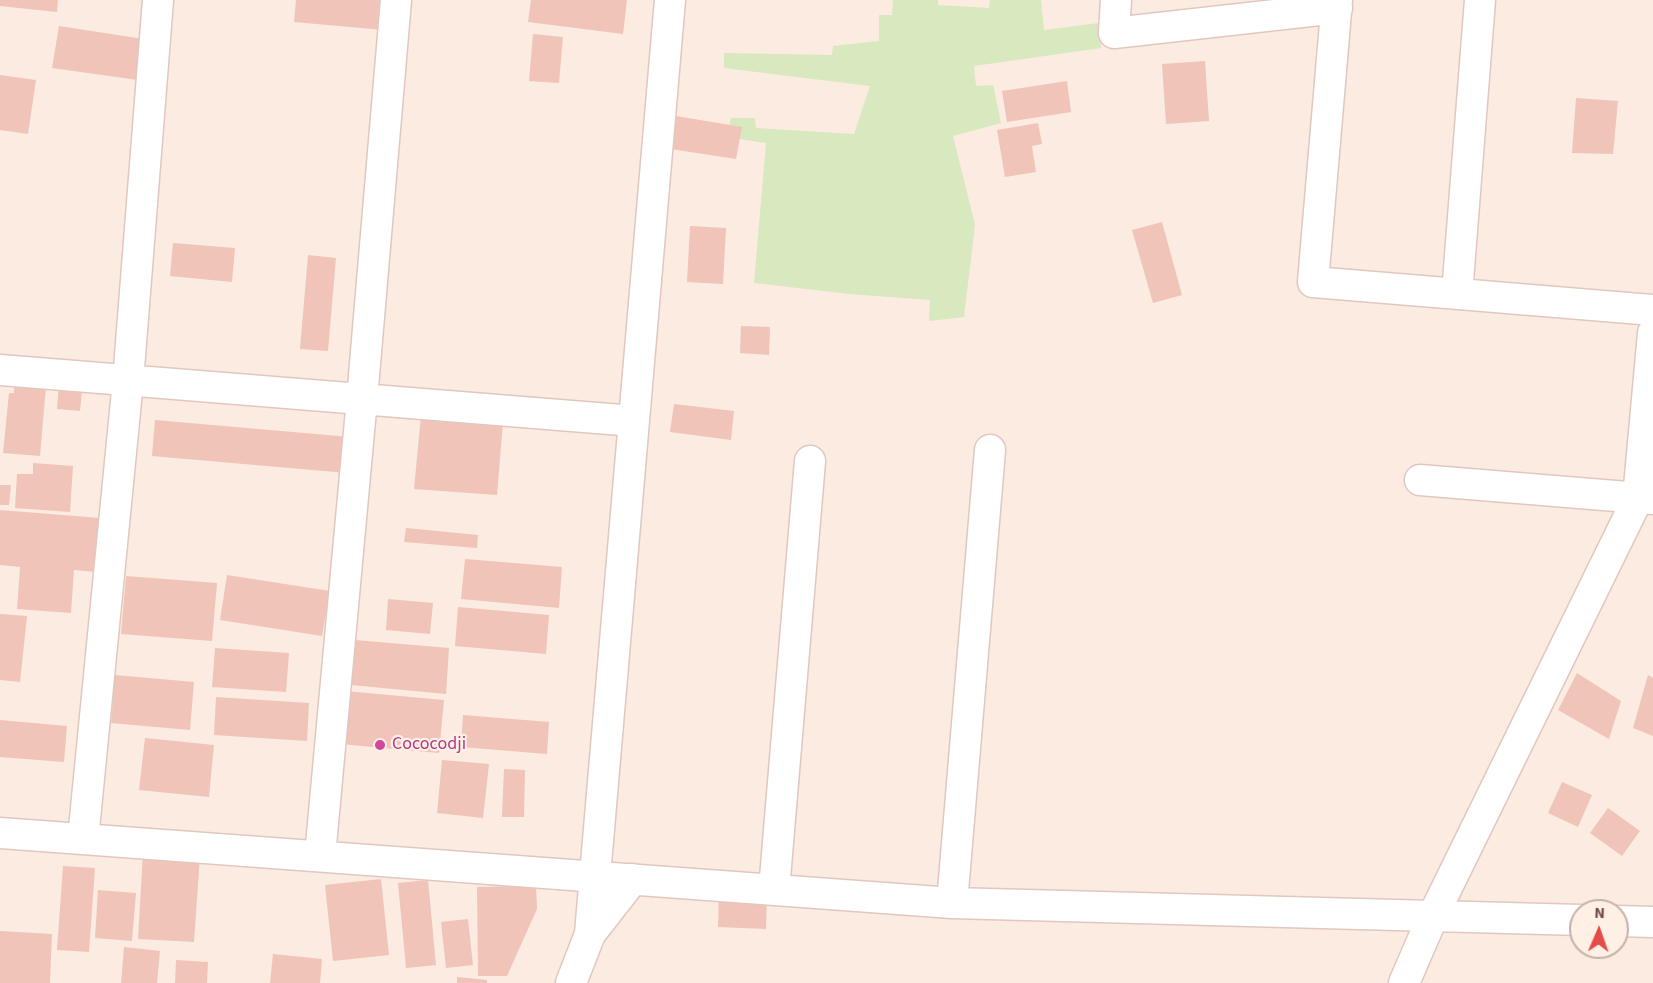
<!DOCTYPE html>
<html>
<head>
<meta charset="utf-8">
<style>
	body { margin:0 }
	#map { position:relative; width:1653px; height:983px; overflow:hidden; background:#fbebe0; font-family:"Source Sans 3",sans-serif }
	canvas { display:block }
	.north { position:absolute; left:1569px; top:899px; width:60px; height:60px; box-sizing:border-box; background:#fff0e6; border:2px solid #c6b0a7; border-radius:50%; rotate:2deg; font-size:16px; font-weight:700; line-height:24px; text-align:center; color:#714f48 }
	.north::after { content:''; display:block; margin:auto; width:21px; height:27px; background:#e34c48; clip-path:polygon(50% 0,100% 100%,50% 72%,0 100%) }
</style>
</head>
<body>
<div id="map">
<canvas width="1653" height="983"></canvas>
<div class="north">N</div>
</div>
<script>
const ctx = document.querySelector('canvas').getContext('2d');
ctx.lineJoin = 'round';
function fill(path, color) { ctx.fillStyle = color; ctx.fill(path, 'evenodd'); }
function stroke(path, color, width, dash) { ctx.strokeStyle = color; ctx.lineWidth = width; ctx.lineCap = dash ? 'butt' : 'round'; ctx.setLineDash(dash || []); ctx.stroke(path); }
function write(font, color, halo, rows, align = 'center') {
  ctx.font = font + ' "Source Sans 3",sans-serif'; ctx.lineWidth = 4.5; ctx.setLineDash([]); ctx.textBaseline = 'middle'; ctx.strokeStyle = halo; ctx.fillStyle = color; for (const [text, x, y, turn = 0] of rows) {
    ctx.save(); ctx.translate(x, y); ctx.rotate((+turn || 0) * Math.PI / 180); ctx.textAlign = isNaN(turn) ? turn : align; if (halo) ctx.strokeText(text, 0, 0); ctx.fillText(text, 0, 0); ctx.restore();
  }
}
fill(new Path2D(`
	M893,0H938V5L989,8L990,0H1041L1044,30L1099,23L1101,48L974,66L976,86L993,85L1001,123L953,136L975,225L964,317L929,321L930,300L850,294L754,283L766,143L726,137L731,118H755L756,128L854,134L870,86L724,68V53L832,55L833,46L879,41V15H892Z`), '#d8e8bf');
fill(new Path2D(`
	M0,0H58L57,12L0,6Z
	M296,0H398L395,31L294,22Z
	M531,0H627L623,34L528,22Z
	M59,26L150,40L145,81L52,68Z
	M533,34L563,37L559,83L529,81Z
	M1205,61L1209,121L1166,124L1162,64Z
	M0,75L36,80L28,134L0,130Z
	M1067,81L1071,112L1007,122L1002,91Z
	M1576,98L1618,101L1613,154L1572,153Z
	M670,115L742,127L736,159L664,148Z
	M1038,123L1042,144L1032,146L1036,172L1005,177L997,130Z
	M1162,222L1182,295L1153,303L1132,230Z
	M690,226L726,228L723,284L687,282Z
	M173,243L235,248L232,282L170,276Z
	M308,255L336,258L328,351L300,349Z
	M741,326L770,327L769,355L740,353Z
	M60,367L84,369L80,411L57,409Z
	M15,372L47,375L40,456L3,453L9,393H14Z
	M674,404L734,411L731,440L670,432Z
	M421,415L503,422L497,495L414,489Z
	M155,420L350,437L347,473L152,456Z
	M33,463L73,466L70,512L15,508L17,474H33Z
	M0,485H11L9,505H0Z
	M0,510L100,518L96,572L74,570L71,613L17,609L20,567L0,565Z
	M406,528L478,535L477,548L404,542Z
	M465,559L562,567L559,608L461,599Z
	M227,575L330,591L322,636L220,620Z
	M126,576L217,583L212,641L121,634Z
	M388,599L433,603L430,634L386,630Z
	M458,607L549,615L546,654L455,646Z
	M0,614L27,616L20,682L0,680Z
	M355,640L449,648L446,694L351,685Z
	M215,648L289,653L286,692L212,687Z
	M1577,673L1621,701L1609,739L1558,710Z
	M115,675L194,682L190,730L111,723Z
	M1648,675L1653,678V736L1633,728Z
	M345,691L444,700L439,753L340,744Z
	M216,697L309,703L307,741L214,735Z
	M463,715L549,722L547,754L461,747Z
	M0,720L67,726L64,762L0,757Z
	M145,738L214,745L209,797L139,790Z
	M442,760L489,764L483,818L437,813Z
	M504,769L525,770L524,817H502Z
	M1562,782L1592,795L1578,827L1548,813Z
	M1608,808L1640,831L1622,856L1590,833Z
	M143,853L200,856L194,942L138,939Z
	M63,866L95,868L89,952L57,950Z
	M381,879L389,955L333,961L325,885Z
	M428,880L436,965L406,968L398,883Z
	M536,886L537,909L507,976H478L477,887Z
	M98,890L136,893L132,941L95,938Z
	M719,895L767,896L766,929L718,927Z
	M468,919L473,965L446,968L441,922Z
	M0,931L52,934L50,983H0Z
	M124,947L160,951L157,983H121Z
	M273,954L322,959L320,983H270Z
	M176,960L208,962L207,983H175Z
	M457,977L487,980V983H457Z`), '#f0c4b8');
const street = new Path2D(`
	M1116,0L1114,33L1337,8
	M1337,0L1313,282L1653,310
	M1457,294L1480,0
	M0,370L634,421
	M1420,480L1653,499
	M0,833L952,903L1581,920
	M83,839L128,381L158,0
	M320,856L362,399L396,0
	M774,890L810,461
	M952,903L990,450
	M1617,921L1653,922
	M590,934L670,0
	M571,983L590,934L633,879
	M1404,983L1433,916L1638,498L1653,333`);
stroke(street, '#e1c8bf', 33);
stroke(street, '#fff', 30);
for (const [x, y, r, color] of [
	[380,745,6,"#d1479c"]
]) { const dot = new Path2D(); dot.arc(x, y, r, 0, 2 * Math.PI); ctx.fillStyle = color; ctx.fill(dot); stroke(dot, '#fff0e6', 2); }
write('18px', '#b23c85', '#fff0e6', [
	["Cococodji",392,745]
], 'left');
</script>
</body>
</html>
